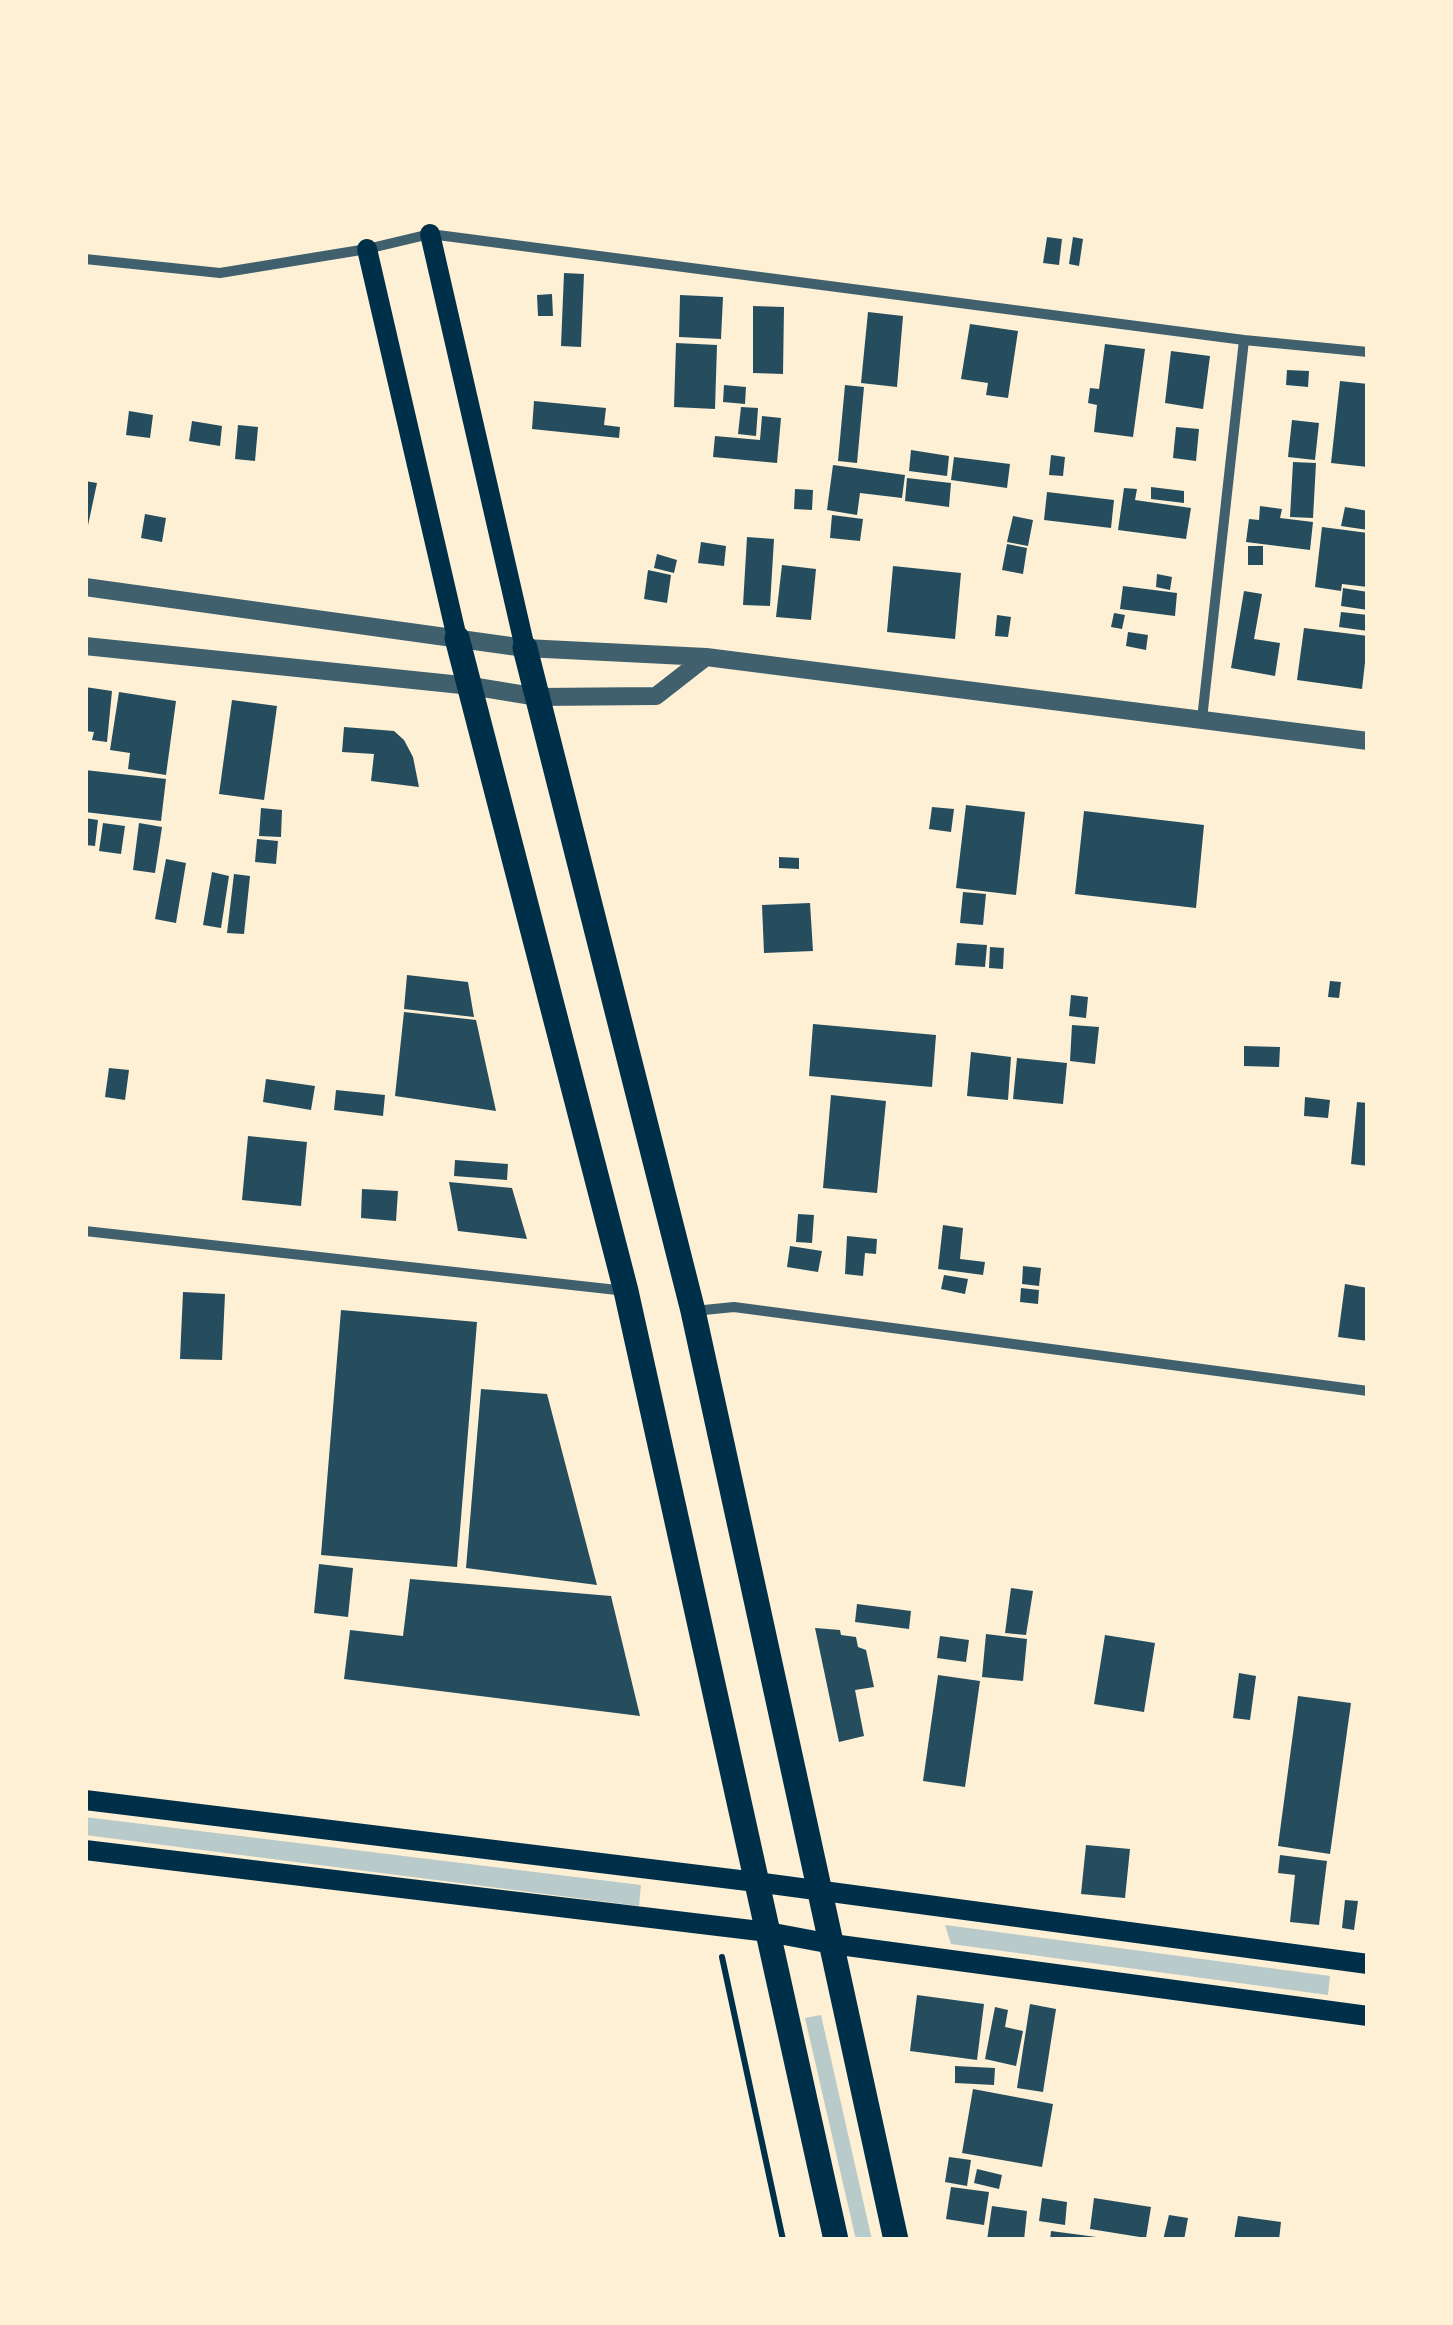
<!DOCTYPE html>
<html>
<head>
<meta charset="utf-8">
<style>
	body { margin:0 }
	#map { position:relative; width:1453px; height:2325px; overflow:hidden; background:#fdf0d5; font-family:"Playfair Display",serif }
	canvas { display:block }
	.frame { position:absolute; inset:0; border:88px solid #fdf0d5; pointer-events:none }
</style>
</head>
<body>
<div id="map">
<canvas width="1453" height="2325"></canvas>
<div class="frame"></div>
</div>
<script>
const ctx = document.querySelector('canvas').getContext('2d');
ctx.lineJoin = 'round';
function fill(path, color) { ctx.fillStyle = color; ctx.fill(path, 'evenodd'); }
function stroke(path, color, width, dash) { ctx.strokeStyle = color; ctx.lineWidth = width; ctx.lineCap = dash ? 'butt' : 'round'; ctx.setLineDash(dash || []); ctx.stroke(path); }
fill(new Path2D(`
	M85,1817L641,1885L639,1906L85,1835Z
	M945,1925L1330,1976L1328,1995L951,1944Z
	M821,2015L872,2240H856L805,2018Z`), '#b9caca');
fill(new Path2D(`
	M1047,237L1062,239L1059,265L1043,263Z
	M1073,237L1083,239L1079,266L1069,264Z
	M564,273L584,274L581,347L561,346Z
	M552,294L553,316H538L537,295Z
	M680,295L723,297L721,339L679,337Z
	M753,306L784,307L783,374L753,373Z
	M868,312L903,316L897,387L861,383Z
	M970,324L1018,331L1008,398L986,395L988,383L961,379Z
	M676,343L717,345L715,409L674,407Z
	M1105,344L1145,349L1133,437L1094,432L1097,405L1088,403L1090,388L1099,389Z
	M1171,351L1210,356L1203,409L1165,403Z
	M1287,370L1309,371L1308,387L1286,385Z
	M1340,381L1368,384V467L1331,463Z
	M724,385L746,387L745,404L723,402Z
	M845,385L864,387L857,463L838,461Z
	M534,401L606,408L604,425L620,427L619,438L532,429Z
	M741,407L758,408L756,436L738,434Z
	M129,411L153,415L150,438L126,435Z
	M762,416L781,418L777,463L713,457L715,436L760,440Z
	M1292,420L1319,423L1315,460L1288,457Z
	M192,421L222,426L220,446L189,441Z
	M238,425L258,427L255,461L235,459Z
	M1176,427L1199,429L1196,461L1173,458Z
	M911,450L949,456L947,476L909,471Z
	M1051,455L1065,457L1063,476L1049,475Z
	M954,457L1010,464L1007,488L951,480Z
	M1293,462L1316,463L1313,518L1290,517Z
	M833,465L905,475L902,498L860,493L857,515L827,510Z
	M907,478L951,483L949,507L905,501Z
	M85,481L97,483L87,530L85,529Z
	M1151,487L1184,491V503L1151,499Z
	M1124,488L1137,489L1135,500L1191,508L1186,539L1118,530Z
	M795,489L813,490L812,510L794,509Z
	M1047,492L1114,500L1111,528L1044,520Z
	M1260,506L1282,509L1280,518L1313,522L1310,550L1246,542L1249,519L1259,520Z
	M1345,507L1368,511V530L1341,526Z
	M145,514L166,518L162,542L141,538Z
	M832,515L863,519L860,541L830,538Z
	M1013,516L1033,520L1028,546L1007,542Z
	M1322,527L1368,533V587L1342,584L1341,591L1315,587Z
	M747,537L774,539L770,606L743,605Z
	M701,542L726,546L724,566L698,563Z
	M1007,544L1027,548L1023,574L1002,570Z
	M1248,546H1263V565H1248Z
	M657,554L677,560L674,573L654,568Z
	M782,565L816,569L811,620L776,617Z
	M893,566L961,573L955,639L887,632Z
	M648,570L671,575L667,603L644,599Z
	M1157,574L1172,577L1170,590L1156,587Z
	M1123,586L1177,593L1175,616L1120,609Z
	M1343,588L1368,592V610L1341,606Z
	M1244,591L1262,594L1254,639L1280,643L1275,676L1231,668Z
	M1341,612L1368,615V631L1339,627Z
	M1114,613L1125,615L1122,629L1111,627Z
	M997,615L1011,617L1008,637L995,636Z
	M1304,628L1368,636L1362,689L1297,680Z
	M1128,632L1148,635L1146,650L1126,646Z
	M85,687L112,691L107,742L92,740L94,732L85,731Z
	M119,692L176,701L166,775L128,769L130,753L110,750Z
	M232,700L277,706L264,800L219,794Z
	M344,727L394,731L404,740L413,757L419,787L371,781L374,754L342,752Z
	M85,770L166,779L161,821L85,812Z
	M966,805L1025,812L1016,895L956,888Z
	M932,807L954,809L951,832L929,829Z
	M261,808L282,810L281,837L259,836Z
	M1084,811L1204,825L1196,908L1075,894Z
	M85,818L98,820L95,846L85,845Z
	M103,823L125,826L121,854L99,851Z
	M139,823L162,827L155,873L133,870Z
	M257,839L278,841L276,864L255,862Z
	M779,857L799,858V869L779,868Z
	M166,859L186,863L176,923L155,919Z
	M212,872L229,876L221,928L203,925Z
	M234,874L250,876L244,934L227,933Z
	M963,892L986,894L983,925L960,923Z
	M810,903L813,951L764,953L762,905Z
	M957,943L987,945L985,967L955,965Z
	M990,947L1004,948L1003,969L989,968Z
	M407,975L468,982L474,1017L404,1009Z
	M1330,981L1341,982L1339,998L1328,997Z
	M1071,995L1088,997L1086,1018L1069,1016Z
	M404,1012L476,1020L496,1111L395,1096Z
	M813,1024L936,1035L932,1087L809,1076Z
	M1072,1025L1099,1027L1095,1064L1070,1061Z
	M1244,1046L1280,1047L1279,1067L1244,1066Z
	M971,1052L1011,1057L1008,1100L967,1096Z
	M1017,1058L1067,1063L1063,1104L1013,1099Z
	M109,1068L129,1070L125,1100L105,1097Z
	M266,1079L315,1086L311,1110L263,1102Z
	M336,1090L385,1095L383,1116L334,1110Z
	M831,1095L886,1101L877,1193L823,1188Z
	M1305,1097L1330,1100L1328,1118L1304,1116Z
	M1357,1102L1368,1103V1166L1351,1164Z
	M248,1136L307,1142L301,1206L242,1200Z
	M455,1160L508,1164L507,1180L454,1176Z
	M449,1182L512,1188L527,1239L458,1231Z
	M362,1189L398,1191L396,1221L361,1218Z
	M798,1214L814,1215L812,1243L796,1242Z
	M943,1225L963,1228L960,1259L985,1262L983,1275L938,1269Z
	M847,1236L877,1239L876,1254L865,1253L863,1276L845,1274Z
	M790,1246L822,1251L818,1272L787,1267Z
	M1023,1266L1041,1268L1039,1286L1022,1284Z
	M944,1275L968,1279L965,1294L941,1289Z
	M1345,1284L1368,1288V1341L1338,1337Z
	M1021,1288L1039,1290L1038,1304L1020,1302Z
	M183,1292L225,1294L222,1360L180,1359Z
	M341,1310L477,1322L457,1567L321,1555Z
	M481,1389L547,1394L597,1585L466,1568Z
	M319,1564L353,1568L348,1617L314,1613Z
	M410,1579L611,1596L640,1716L344,1679L350,1630L403,1636Z
	M1011,1588L1033,1591L1026,1635L1005,1633Z
	M857,1604L911,1611L909,1629L855,1622Z
	M815,1628L840,1630L841,1635L856,1637L858,1647L866,1650L874,1687L855,1690L864,1736L839,1742Z
	M986,1634L1027,1639L1023,1681L982,1677Z
	M1105,1635L1155,1643L1144,1712L1094,1704Z
	M940,1636L969,1640L966,1662L937,1658Z
	M1239,1673L1256,1676L1250,1720L1233,1718Z
	M938,1675L980,1681L965,1787L923,1781Z
	M1298,1696L1351,1703L1330,1854L1278,1846Z
	M1086,1845L1130,1849L1125,1898L1081,1894Z
	M1280,1855L1327,1861L1319,1925L1290,1922L1295,1875L1278,1873Z
	M1345,1900L1358,1901L1354,1930L1342,1928Z
	M917,1995L984,2004L977,2060L910,2051Z
	M1030,2004L1056,2009L1043,2092L1017,2088Z
	M995,2007L1008,2010L1005,2027L1023,2031L1016,2066L985,2059Z
	M955,2066L995,2068L994,2085L955,2083Z
	M973,2089L1053,2104L1042,2167L962,2153Z
	M949,2157L971,2160L967,2186L945,2182Z
	M977,2169L1002,2175L999,2189L974,2183Z
	M951,2187L989,2192L984,2225L946,2219Z
	M1042,2198L1067,2202L1065,2225L1039,2221Z
	M1094,2198L1151,2207L1146,2238L1090,2229Z
	M992,2206L1027,2211L1024,2240H987Z
	M1169,2215L1188,2218L1184,2240H1163Z
	M1238,2216L1281,2222L1279,2240H1234Z
	M1051,2231L1104,2238V2240H1050Z`), '#264d5e');
stroke(new Path2D(`
	M722,1957L783,2240`), '#003049', 6);
stroke(new Path2D(`
	M85,259L220,273L367,249L430,234L1244,340L1368,352
	M1202,719L1244,340
	M85,1231L626,1291
	M694,1311L734,1307L1368,1391`), '#3f606c', 10);
stroke(new Path2D(`
	M85,587L525,648L706,657L1368,741
	M85,646L471,686L538,697L656,696L706,657`), '#3f606c', 18);
stroke(new Path2D(`
	M430,234L525,648
	M367,249L457,638
	M85,1800L756,1882L1368,1964
	M85,1850L768,1932L832,1944L1368,2016`), '#003049', 20);
stroke(new Path2D(`
	M457,638L626,1291L836,2240
	M525,648L693,1311L896,2240`), '#003049', 25);
</script>
</body>
</html>
